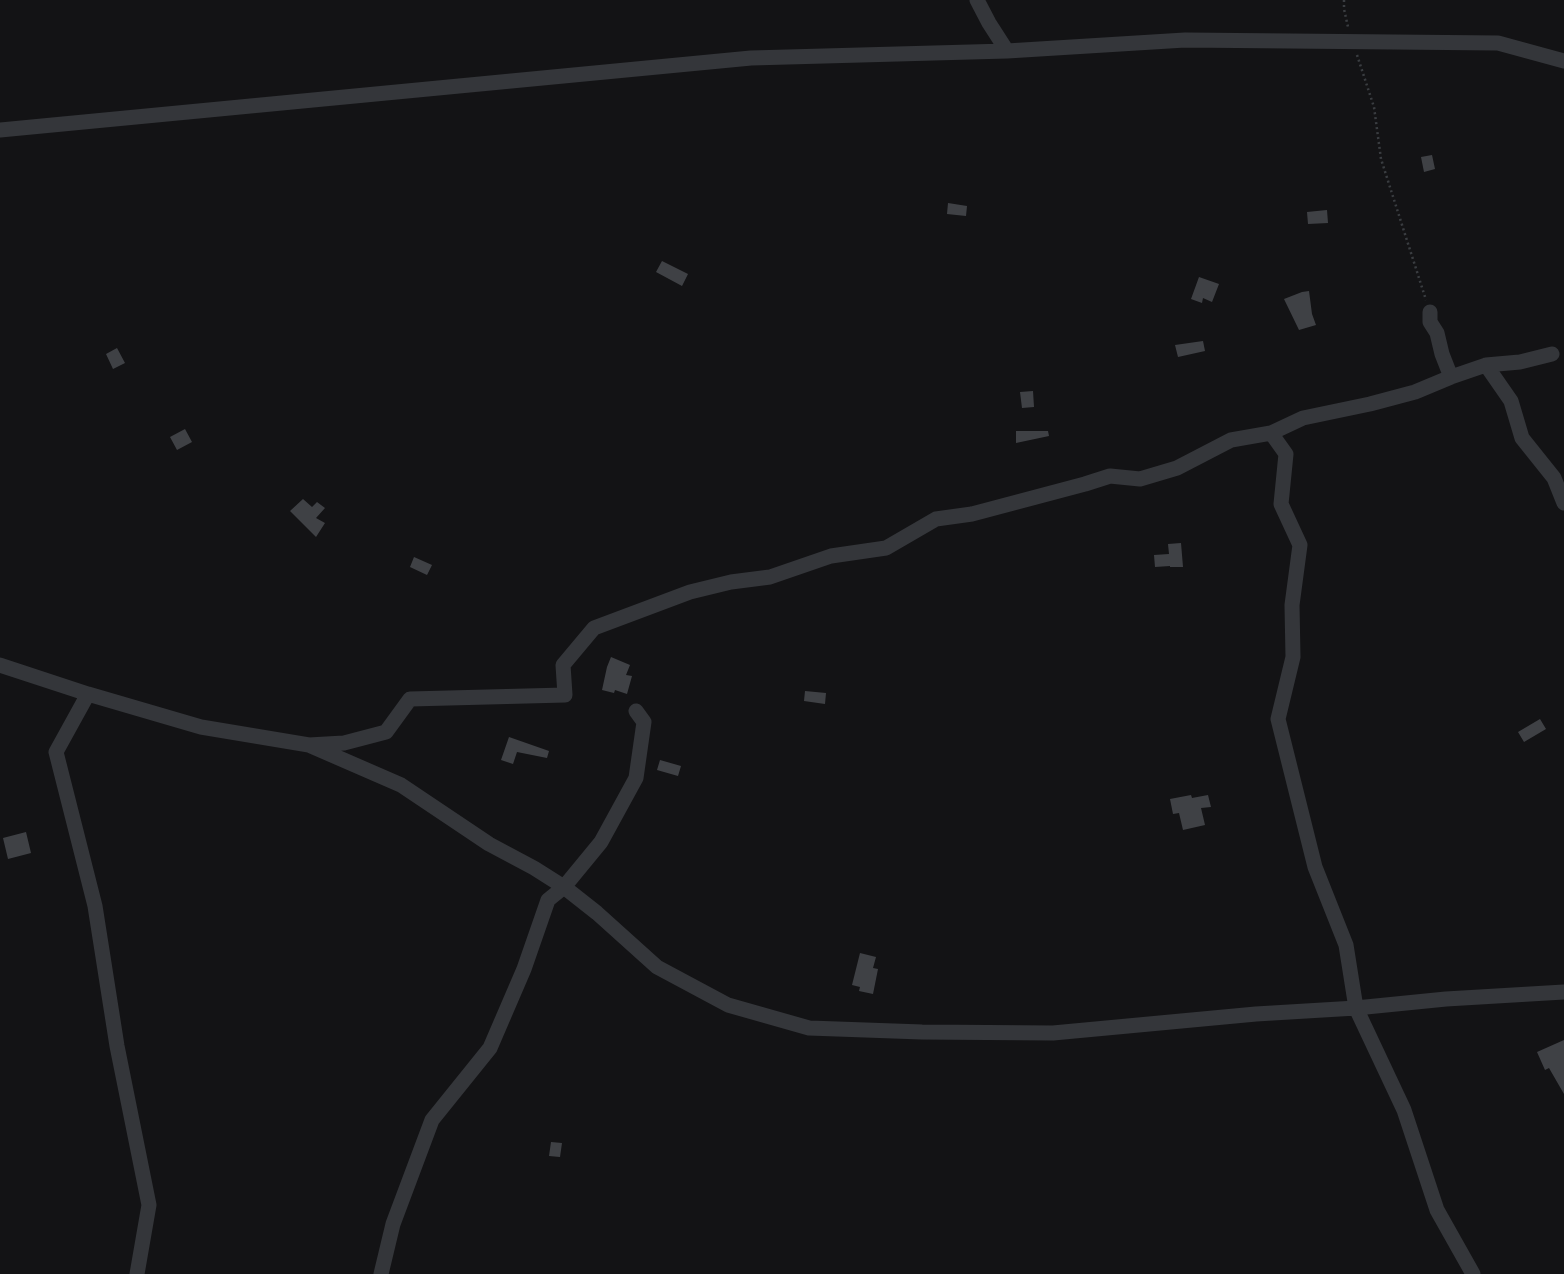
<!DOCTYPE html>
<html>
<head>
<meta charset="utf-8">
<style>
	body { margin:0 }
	canvas { display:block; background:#131315 }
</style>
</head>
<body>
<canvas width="1564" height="1274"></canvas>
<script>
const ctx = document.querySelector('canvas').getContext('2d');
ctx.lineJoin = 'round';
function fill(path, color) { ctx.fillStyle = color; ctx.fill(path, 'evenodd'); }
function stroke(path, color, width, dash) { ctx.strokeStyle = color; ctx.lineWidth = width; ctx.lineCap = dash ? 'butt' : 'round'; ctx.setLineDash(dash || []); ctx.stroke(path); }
fill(new Path2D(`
	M1432,155L1435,169L1424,172L1421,157Z
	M948,203L967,206L966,216L947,214Z
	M1327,210L1328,223L1308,224L1307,212Z
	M662,261L688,274L682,286L656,272Z
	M1199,277L1219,284L1212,302L1203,298L1202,303L1191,299Z
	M1309,291L1312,314L1316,325L1299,330L1284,299L1302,292Z
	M1203,341L1205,351L1178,357L1175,345Z
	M117,348L125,363L113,369L106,354Z
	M1033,391L1034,407L1022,408L1020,392Z
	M185,429L192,442L177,450L170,437Z
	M1016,431H1048L1049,436L1016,443Z
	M303,499L312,507L317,502L325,508L316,518L325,523L316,537L290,511Z
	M1181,543L1183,567H1170V566L1155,567L1154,555L1169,554L1168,544Z
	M414,557L432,565L427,575L410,567Z
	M611,657L630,665L626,675L632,676L627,694L615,690L614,693L602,690L607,667Z
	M805,691L826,693L825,704L804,701Z
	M1540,719L1546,729L1524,742L1518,732Z
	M509,737L549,751L547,758L517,752L513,764L501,760Z
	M660,760L681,766L678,776L657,770Z
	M1191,795L1192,798L1208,795L1211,807L1201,808L1205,825L1183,830L1179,813L1173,814L1170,799Z
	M26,832L31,853L8,859L3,838Z
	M860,953L876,957L873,968L878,969L873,994L859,991L860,987L852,985Z
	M1564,1040V1094L1549,1068L1545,1070L1537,1052Z
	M551,1142L562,1143L560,1157L549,1156Z`), '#3f4145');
stroke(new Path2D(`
	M1344,0V9L1348,27
	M1357,55L1374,107L1381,159L1426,300`), '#3a3d41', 2.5, [2, 3]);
stroke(new Path2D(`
	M977,0L989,23L1007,51
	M0,130L751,58L1007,51L1185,40L1498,43L1564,61
	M1430,312V322L1437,333L1442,354L1451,377
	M1486,365L1511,401L1522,438L1554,478L1564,503
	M1271,433L1303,418L1370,404L1415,392L1451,377L1486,365L1520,362L1552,354
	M0,665L88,694L201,727L309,745L401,785L489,844L534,868L564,887L597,913L657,967L728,1005L809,1028L922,1032L1053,1033L1256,1014L1356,1008L1446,999L1564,992
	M88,694L56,752L95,906L117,1046L149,1205L137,1274
	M309,745L344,743L386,732L410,699L565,695L563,665L594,628L690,592L731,582L770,577L831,556L886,548L936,519L972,514L1085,484L1110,476L1140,479L1177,468L1231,440L1271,433L1286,454L1281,504L1300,545L1292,605L1293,657L1278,719L1315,867L1346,945L1356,1008L1404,1110L1437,1210L1473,1274
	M381,1274L393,1224L432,1120L490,1048L524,969L548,900L564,887L601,842L636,778L644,722L636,711`), '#34363a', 15);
</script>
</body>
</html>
